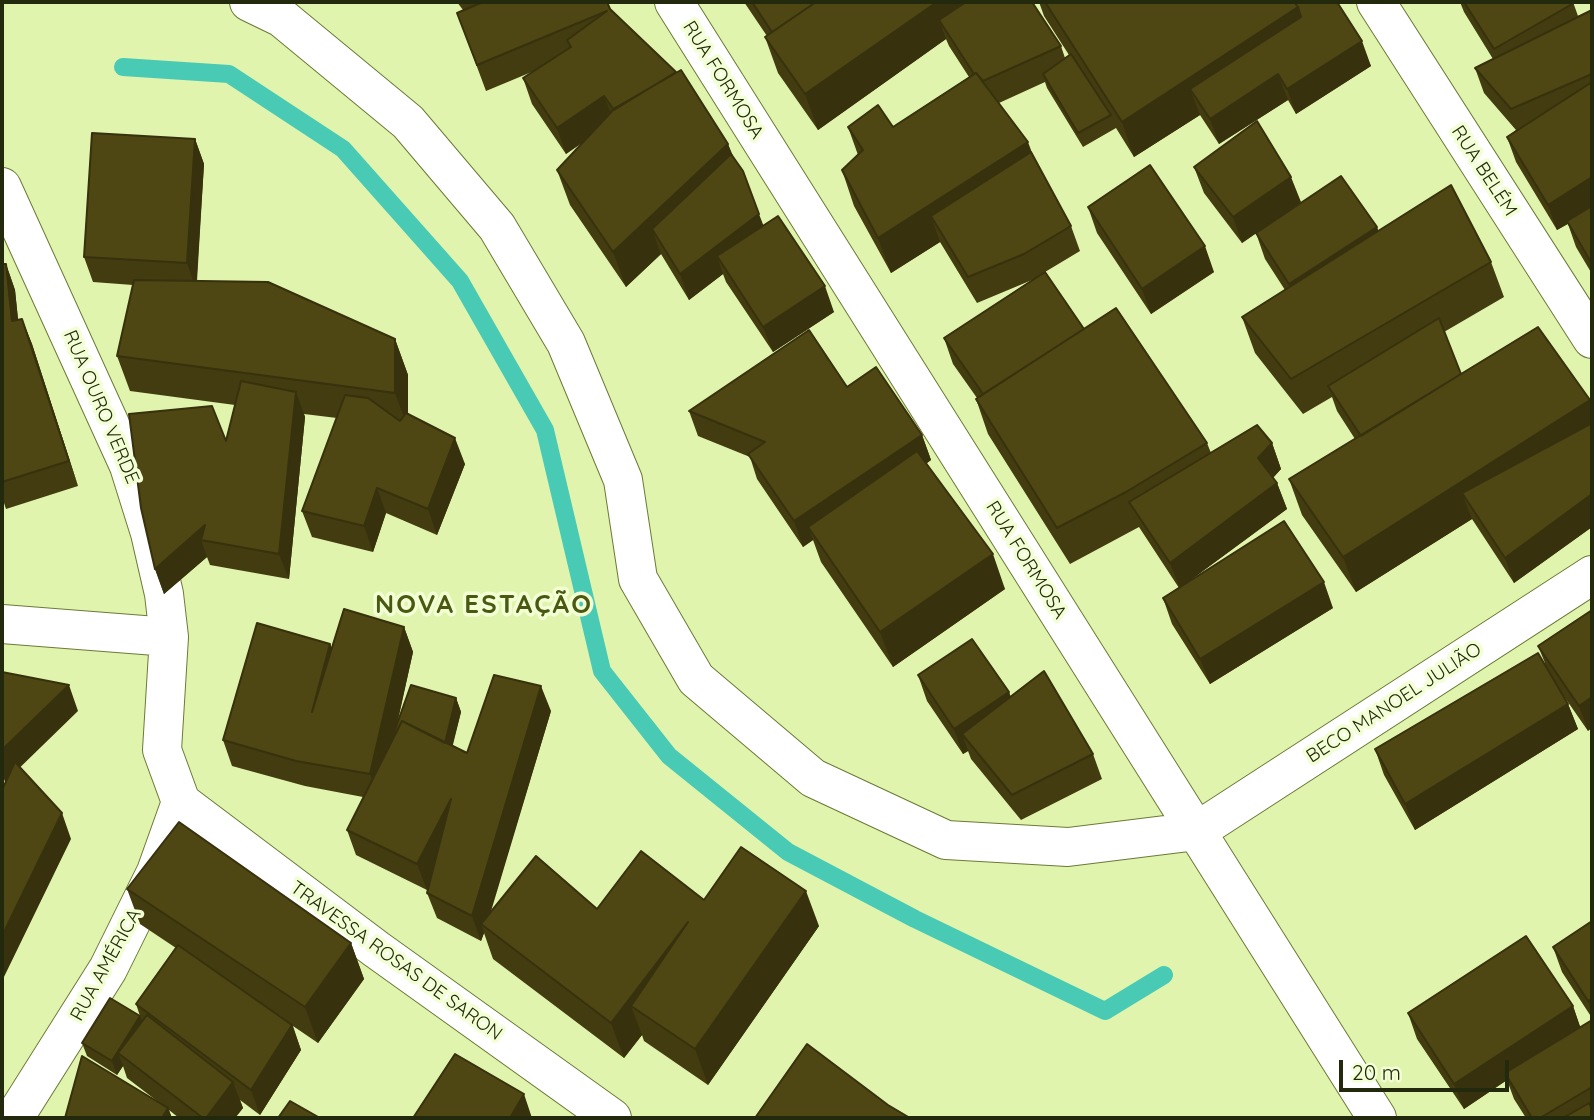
<!DOCTYPE html>
<html>
<head>
<meta charset="utf-8">
<style>
	body { margin:0 }
	#map { position:relative; width:1594px; height:1120px; overflow:hidden; background:#e1f4ad; font-family:Quicksand,sans-serif }
	canvas { display:block }
	.frame { position:absolute; inset:0; border:4px solid #23290d; pointer-events:none }
	.scale { position:absolute; left:1339px; top:1060px; width:170px; height:32px; box-sizing:border-box; border:4px solid #23290d; border-top:0; padding-left:9px; font-size:21px; line-height:24px; white-space:nowrap; color:#23290d; -webkit-text-stroke:5px #f2fed4; paint-order:stroke }
</style>
</head>
<body>
<div id="map">
<canvas width="1594" height="1120"></canvas>
<div class="frame"></div>
<div class="scale">20 m</div>
</div>
<script>
const ctx = document.querySelector('canvas').getContext('2d');
ctx.lineJoin = 'round';
function stroke(path, color, width, dash) { ctx.strokeStyle = color; ctx.lineWidth = width; ctx.lineCap = dash ? 'butt' : 'round'; ctx.setLineDash(dash || []); ctx.stroke(path); }
function fill(path, color) { ctx.fillStyle = color; ctx.fill(path, 'evenodd'); }
function write(font, color, halo, rows, align = 'center') {
  ctx.font = font + ' Quicksand,sans-serif'; ctx.lineWidth = 7; ctx.setLineDash([]); ctx.textBaseline = 'middle'; ctx.strokeStyle = halo; ctx.fillStyle = color; for (const [text, x, y, turn = 0] of rows) {
    ctx.save(); ctx.translate(x, y); ctx.rotate((+turn || 0) * Math.PI / 180); ctx.textAlign = isNaN(turn) ? turn : align; if (halo) ctx.strokeText(text, 0, 0); ctx.fillText(text, 0, 0); ctx.restore();
  }
}
stroke(new Path2D(`
	M123,67L229,74L343,149L460,281L545,430L602,671L669,756L788,852L915,919L1105,1011L1164,975`), '#48cab5', 18);
const street = new Path2D(`
	M249,2L282,18L408,122L497,227L566,343L623,480L638,579L696,679L813,778L946,840L1068,847L1197,831L1592,575
	M674,2L1377,1118
	M1376,2L1592,339
	M2,187L129,466L150,533L164,594L169,637L162,750L181,802
	M2,624L169,637
	M181,802L376,949L612,1118
	M14,1118L108,969L156,872L181,802`);
stroke(street, '#6b7a37', 40);
stroke(street, '#fff', 38);
fill(new Path2D(`
	M457,2H607L610,9L728,144L763,226L834,312L773,352L726,282L723,274L689,300L661,254L626,287L570,205L557,170L584,141L566,154L532,104L523,78L534,71L486,91L457,13L463,10Z
	M744,2H1032L1061,46L1065,58L1069,55L1044,16L1039,2H1337L1371,66L1296,114L1288,100L1219,144L1200,115L1134,157L1116,128L1083,147L1047,88L1045,82L999,103L1031,152L1071,226L1080,251L1045,272L1084,329L1207,443L1211,453L1272,443L1281,469L1273,478L1277,483L1287,509L1185,584L1333,608L1210,684L1172,624L1163,598L1179,588L1139,527L1070,564L988,434L976,399L977,398L953,364L944,338L1032,280L977,303L940,242L891,273L854,206L842,170L858,155L848,127H893L969,77L949,46L946,39L818,130L778,73L765,37L767,36Z
	M1460,2H1573L1578,16L1592,10V274L1576,247L1568,224L1557,230L1516,162L1507,137L1516,130L1484,93L1475,68L1493,59L1464,12Z
	M195,139L204,164L197,281L395,339L408,375V413L465,464L437,535L386,513L373,552L312,537L302,511L337,418L304,414L305,417L289,579L210,565L207,557L164,594L155,569L226,441L235,405L130,391L117,356L133,285L93,282L84,257Z
	M1194,167L1301,202L1242,243L1204,193Z
	M1088,207L1214,272L1151,314L1097,233Z
	M1377,227L1378,231L1491,262L1504,297L1444,332L1461,374L1590,400L1592,407V527L1514,583L1472,519L1356,592L1302,515L1289,479L1355,439L1337,411L1332,397L1303,414L1255,353L1242,317L1285,290L1265,259L1256,233Z
	M2,264H6L15,290L18,320L22,319L32,344L78,486L6,509L2,497Z
	M847,387L922,435L931,460L926,464L1005,589L893,667L821,562L813,540L803,547L757,479L750,457L698,436L689,411Z
	M1592,610L1588,731L1561,692L1568,704L1578,729L1415,830L1384,775L1375,749L1545,663L1538,646Z
	M404,627L413,652L397,725L456,698L461,712L452,746L467,753L551,711L490,912L597,909L704,900L819,926L708,1085L644,1041L642,1035L624,1058L493,959L484,933L481,941L437,918L427,893L430,884L427,890L356,855L347,830L363,797L305,786L232,766L223,740L330,644L332,648Z
	M918,675L1009,692L1010,697L1093,754L1102,779L1021,820L971,759L968,751L963,754L927,701Z
	M127,889L351,943L364,979L318,1043L293,1026L301,1050L260,1115L240,1100L243,1108L235,1118H179L169,1110L172,1118L161,1104L127,1078L123,1066L117,1075L87,1056L82,1043L140,1016L136,1004L176,948L140,924Z
	M1592,921V1018L1562,972L1553,947Z
	M1573,1006L1580,1027L1592,1020V1118H1526L1514,1099L1507,1080L1464,1109L1417,1039L1408,1013Z`), '#433c10');
fill(new Path2D(`
	M937,2H999L939,20L946,39L818,130L805,94Z
	M1298,7L1311,42L1190,89L1200,115L1134,157L1122,122Z
	M1362,41L1371,66L1296,114L1287,89Z
	M1278,74L1288,100L1219,144L1210,119Z
	M604,96L614,121L566,154L557,128Z
	M195,139L204,164L196,289L187,263Z
	M1028,142L1041,177L931,216L940,242L891,273L878,238Z
	M728,144L740,179L652,229L661,254L626,287L613,252Z
	M1291,177L1301,202L1242,243L1233,217Z
	M1592,177V209L1557,230L1548,205Z
	M759,214L769,240L717,256L723,274L689,300L680,274Z
	M1377,227L1386,252L1298,310L1289,284Z
	M1205,246L1214,272L1151,314L1142,289Z
	M6,264L15,290L21,347L12,321Z
	M825,286L834,312L773,352L763,327Z
	M22,319L32,344L78,486L69,461Z
	M395,339L408,375V428L395,393Z
	M296,392L305,417L289,579L279,554Z
	M1590,400L1592,407V442L1462,493L1472,519L1356,592L1343,557Z
	M922,435L931,460L816,538L808,527L813,540L803,547L794,521Z
	M455,438L465,464L437,535L428,509Z
	M1272,443L1281,469L1267,484L1258,458Z
	M1277,483L1287,509L1180,588L1170,563Z
	M377,488L386,513L373,552L364,526Z
	M1592,494V527L1514,583L1505,558Z
	M205,525L201,540L207,557L164,594L155,569Z
	M993,554L1005,589L893,667L880,632Z
	M1324,582L1333,608L1210,684L1200,659Z
	M404,627L413,652L394,736L393,735L394,738L379,800L370,774Z
	M330,644L339,669L312,712Z
	M69,685L78,711L5,782L2,773V750Z
	M541,686L551,711L486,928L481,924L484,933L481,941L472,916Z
	M1009,692L1018,717L962,734L968,751L963,754L954,729Z
	M1592,697V728L1588,731L1579,706Z
	M456,698L461,712L448,765L443,751Z
	M1568,704L1578,729L1415,830L1405,804Z
	M451,799L460,824L427,890L417,864Z
	M62,813L71,839L2,981V936Z
	M806,891L819,926L708,1085L695,1049Z
	M688,922L631,1006L642,1035L624,1058L611,1023Z
	M351,943L364,979L318,1043L305,1007Z
	M1592,999V1012L1588,1001Z
	M1573,1006L1582,1032L1505,1073L1507,1080L1464,1109L1454,1084Z
	M140,1016L145,1030L118,1053L123,1066L117,1075L112,1061Z
	M292,1025L301,1050L260,1115L251,1090Z
	M233,1082L243,1108L235,1118H206Z
	M524,1094L532,1118H510Z
	M168,1108L172,1118H162Z`), '#37310d');
const building = new Path2D(`
	M483,2H607L610,9L676,72L614,110L604,96L557,128L523,78L571,47L567,40L607,11L477,65L457,13Z
	M752,2H816L772,32Z
	M816,2H937L805,94L765,37Z
	M966,2H1032L1061,46L983,81L976,73L974,74L939,20Z
	M1045,2H1294L1298,7L1122,122Z
	M1294,2H1337L1362,41L1287,89L1278,74L1210,119L1190,89L1301,17L1298,7Z
	M1464,2H1573L1574,3L1494,49Z
	M1592,10V74L1511,109L1475,68Z
	M1071,54L1111,115L1078,133L1043,74Z
	M681,70L728,144L613,252L557,170L615,108Z
	M976,73L1028,142L878,238L842,170L863,150L848,127L878,105L893,127Z
	M1592,82V177L1548,205L1507,137Z
	M1257,121L1291,177L1233,217L1194,167Z
	M92,133L195,139L187,263L84,257Z
	M1031,152L1071,226L1024,254L968,277L931,216Z
	M731,154L743,171L759,214L680,274L652,229Z
	M1150,165L1205,246L1142,289L1088,207Z
	M1341,176L1377,227L1289,284L1256,233Z
	M1451,185L1491,262L1291,379L1242,317Z
	M1592,206V264L1567,221Z
	M778,216L825,286L763,327L717,256Z
	M2,264H6L12,321L22,319L69,461L2,482Z
	M1045,272L1084,329L983,394L944,338Z
	M134,280L268,282L395,339V393L117,356Z
	M1116,308L1207,443L1126,492L1057,528L976,399Z
	M1439,318L1461,374L1361,436L1328,386Z
	M1538,327L1590,400L1343,557L1289,479Z
	M809,330L847,387L876,367L922,435L794,521L748,454L765,442L689,411Z
	M241,381L296,392L279,554L201,540L205,525L155,569L141,508L129,414L212,406L226,441Z
	M345,395L368,398L400,421L406,413L455,438L428,509L377,488L364,526L302,511Z
	M1592,423V494L1505,558L1462,493Z
	M1257,425L1272,443L1258,458L1277,483L1170,563L1129,502Z
	M917,451L993,554L880,632L808,527Z
	M1284,521L1324,582L1200,659L1163,598Z
	M344,609L404,627L370,774L296,761L223,740L257,623L330,644L312,712Z
	M1592,610V697L1579,706L1538,646Z
	M972,639L1009,692L954,729L918,675Z
	M1538,653L1568,704L1405,804L1375,749Z
	M1044,671L1093,754L1012,795L962,734Z
	M2,672L69,685L2,750Z
	M494,675L541,686L472,916L427,893L451,799L417,864L347,830L402,721L467,753Z
	M411,685L456,698L445,743L402,721L394,736L393,735Z
	M15,762L62,813L2,936V790Z
	M179,822L351,943L305,1007L127,889Z
	M741,847L806,891L695,1049L631,1006L688,922L611,1023L481,924L536,856L597,909L641,851L704,900Z
	M1592,921V999L1588,1001L1553,947Z
	M1526,936L1573,1006L1454,1084L1408,1013Z
	M178,945L292,1025L251,1090L136,1004Z
	M110,998L140,1016L112,1061L82,1043Z
	M147,1015L233,1082L206,1118H203L118,1053Z
	M1592,1020V1087L1540,1118H1532L1505,1073Z
	M807,1044L888,1105L910,1118H755Z
	M455,1054L524,1094L510,1118H413Z
	M82,1056L168,1108L162,1118H65Z
	M290,1101L320,1118H278Z
	M1589,1103L1592,1109V1118H1563Z`);
fill(building, '#4e4613');
stroke(building, '#37310d', 2);
write('19px', '#23290d', '#f2fed4', [
	["RUA FORMOSA",723,80,58],
	["RUA BELÉM",1484,171,57],
	["RUA OURO VERDE",101,407,67],
	["RUA FORMOSA",1026,560,58],
	["BECO MANOEL JULIÃO",1394,703,-33],
	["TRAVESSA ROSAS DE SARON",396,961,36],
	["RUA AMÉRICA",106,965,-61]
]);
ctx.letterSpacing = '2px';
write('bold 26px', '#4a5811', '#f2fed4', [
	["NOVA ESTAÇÃO",484,605]
]);
ctx.letterSpacing = '0px';
</script>
</body>
</html>
